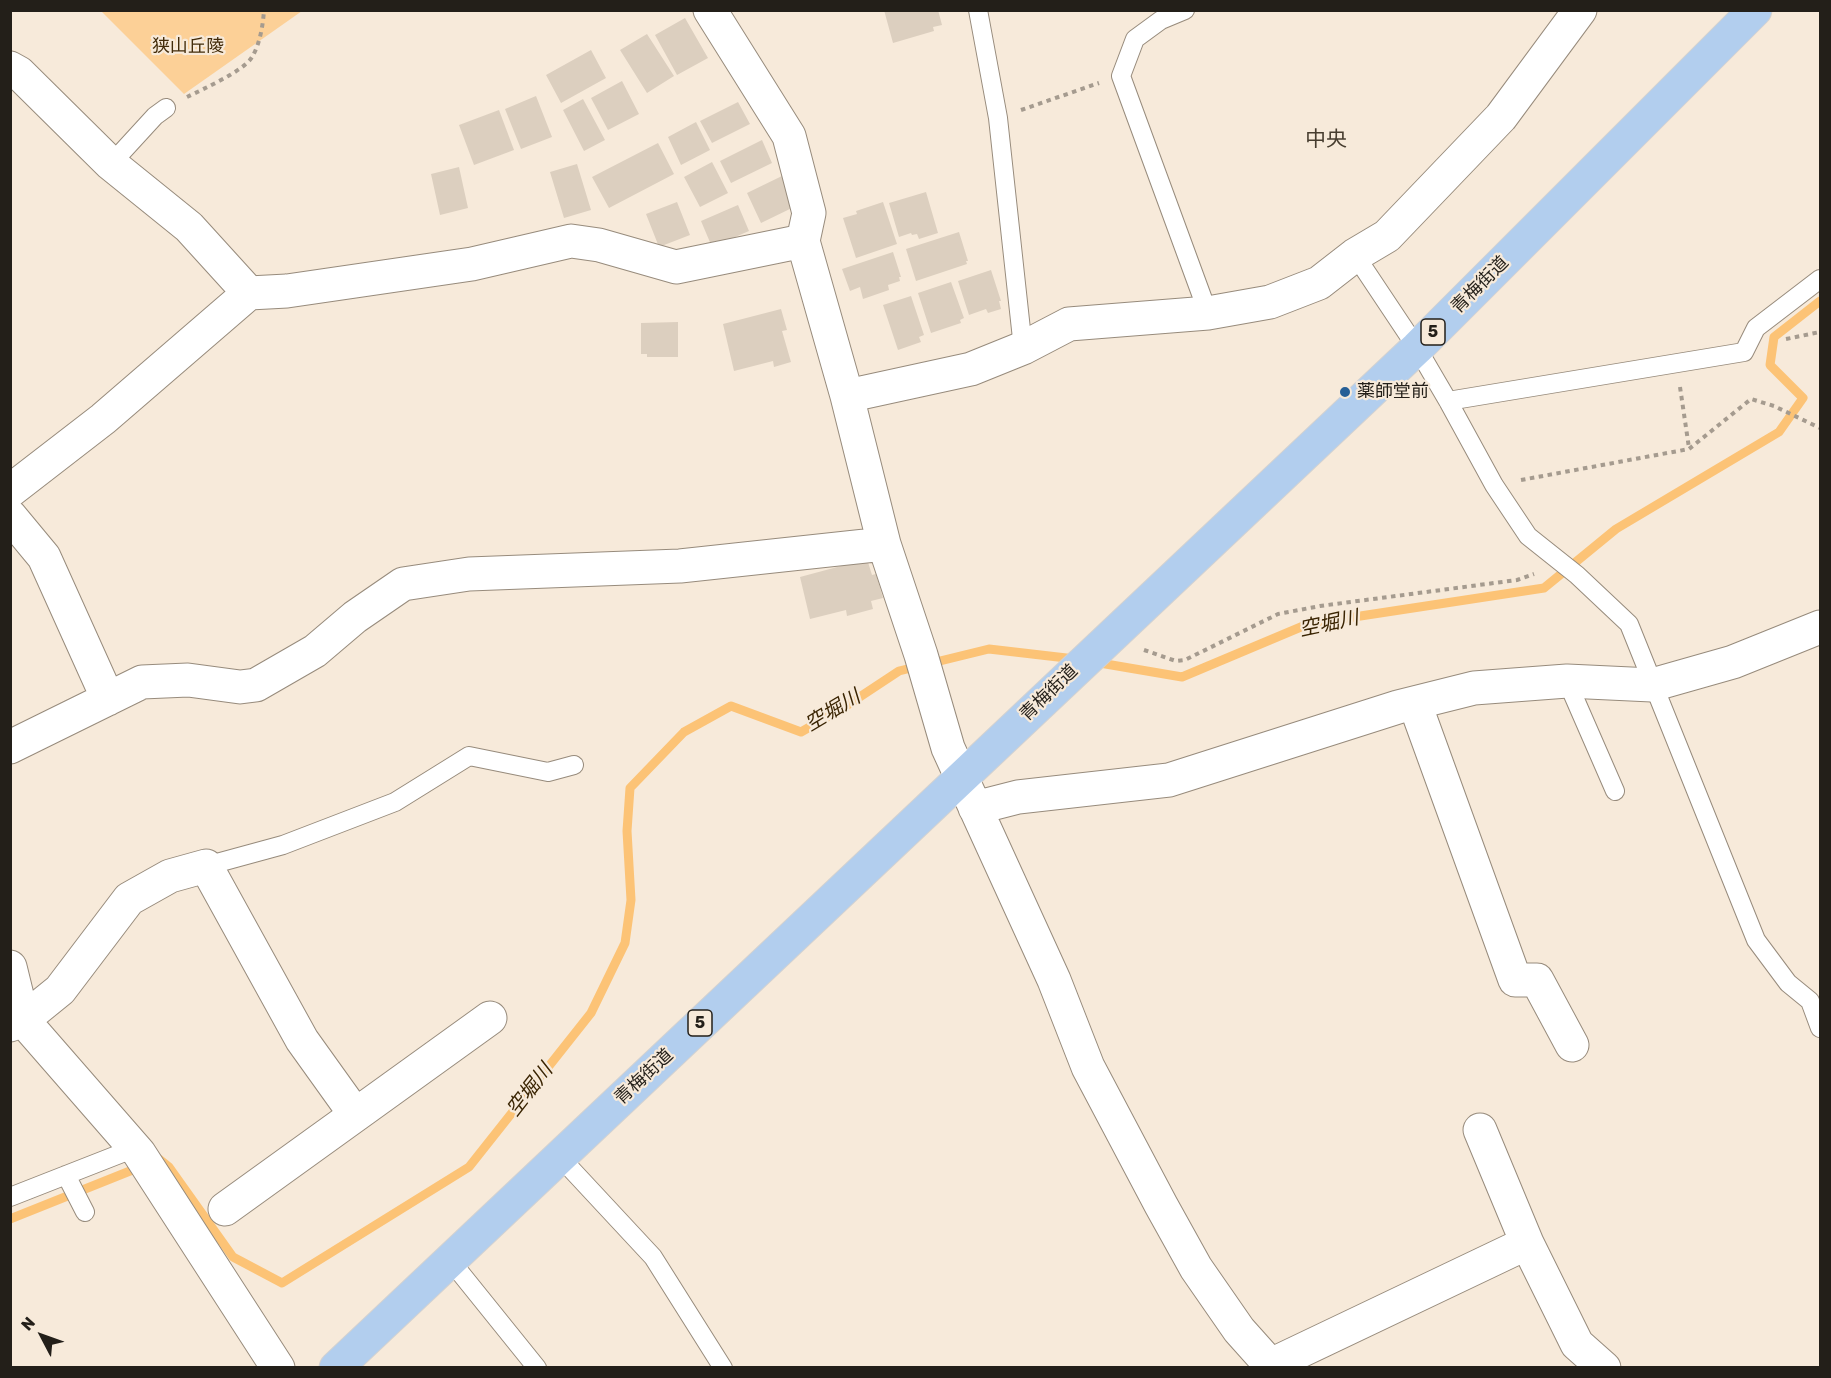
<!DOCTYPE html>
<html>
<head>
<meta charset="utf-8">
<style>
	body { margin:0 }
	#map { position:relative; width:1831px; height:1378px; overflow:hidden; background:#f7eada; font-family:Rubik,sans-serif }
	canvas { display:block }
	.frame { position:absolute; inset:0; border:12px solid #231f19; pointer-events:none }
	.north { position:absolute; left:12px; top:1306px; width:60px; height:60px; -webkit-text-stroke:4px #f7eada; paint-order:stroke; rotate:311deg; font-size:16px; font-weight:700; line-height:24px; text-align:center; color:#231f19 }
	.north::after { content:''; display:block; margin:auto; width:21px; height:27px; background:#231f19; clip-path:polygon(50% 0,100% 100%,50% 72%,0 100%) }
</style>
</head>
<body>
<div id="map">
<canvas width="1831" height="1378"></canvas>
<div class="frame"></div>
<div class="north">N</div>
</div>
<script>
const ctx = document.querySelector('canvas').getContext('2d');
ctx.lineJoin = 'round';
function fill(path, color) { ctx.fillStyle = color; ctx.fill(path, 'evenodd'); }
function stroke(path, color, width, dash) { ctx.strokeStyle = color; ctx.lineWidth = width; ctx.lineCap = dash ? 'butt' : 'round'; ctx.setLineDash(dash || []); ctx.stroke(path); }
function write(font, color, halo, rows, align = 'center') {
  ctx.font = font + ' Rubik,"Noto Sans JP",sans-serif'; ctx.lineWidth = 4.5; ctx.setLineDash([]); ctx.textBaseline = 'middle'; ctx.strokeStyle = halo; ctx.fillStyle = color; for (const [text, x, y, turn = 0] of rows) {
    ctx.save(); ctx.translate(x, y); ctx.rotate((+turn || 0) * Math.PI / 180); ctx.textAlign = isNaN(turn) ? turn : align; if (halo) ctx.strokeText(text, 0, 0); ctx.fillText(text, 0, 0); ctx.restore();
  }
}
fill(new Path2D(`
	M101,11H302L184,94Z`), '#fcd097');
stroke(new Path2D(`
	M1094,662L1182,677L1308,624L1544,588L1616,529L1779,432L1803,398L1770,365L1774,337L1820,301
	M156,1160L159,1159L169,1167L233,1257L282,1283L469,1167L591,1013L625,943L631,900L627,831L630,788L684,732L731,706L801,732L843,708L899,671L989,649L1075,659
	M10,1219L140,1167`), '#fcc376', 9);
fill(new Path2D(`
	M884,10H938L942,25L933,27L934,31L893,43Z
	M685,18L708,58L677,75L655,35Z
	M647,34L674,76L647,93L620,50Z
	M591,50L606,78L561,103L546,75Z
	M622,81L639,114L608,130L591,98Z
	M536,96L552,137L521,149L505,109Z
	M583,99L605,140L584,151L563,110Z
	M738,102L750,124L712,143L700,121Z
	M499,110L514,150L474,165L459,125Z
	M696,122L710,150L681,165L668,137Z
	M762,140L772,163L731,183L720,161Z
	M658,143L674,174L609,208L592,177Z
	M712,162L728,193L700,207L684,177Z
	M577,164L591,210L564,218L550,172Z
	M459,167L468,208L440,215L431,174Z
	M782,176L796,206L761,223L747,193Z
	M926,192L938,233L919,239L917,234L912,235L911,233L899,237L889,203Z
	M677,202L690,235L659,247L646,214Z
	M883,202L897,244L856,258L843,218L857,214L856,211Z
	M738,205L749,231L712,247L701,221Z
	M959,232L968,261H966L967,264L916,281L906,249Z
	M893,252L901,277H899L900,281L888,285L889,290L863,299L860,287L850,291L842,269Z
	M991,270L1001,301H999L1001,309L988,313L986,309L969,315L958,281Z
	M951,282L964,318L960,320L961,323L931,333L918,293Z
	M911,296L924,335L919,337L921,342L898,350L883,305Z
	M781,309L787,330L782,331L791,362L774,367L773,361L734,371L723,324Z
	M678,322V357H647V354H641V323Z
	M867,559L872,575L876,574L883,598L871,601L873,609L847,616L846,610L810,619L800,577Z`), '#dccfbf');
const service = new Path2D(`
	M978,10L998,118L1023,348
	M1185,10L1161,20L1135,39L1121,76L1208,313
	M111,164L155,116L166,108
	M1355,255L1417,348L1448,401L1494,485L1528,536L1577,575L1629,624L1756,940L1788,983L1810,1001L1820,1028
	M1448,401L1744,352L1756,328L1820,279
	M1567,681L1615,791
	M206,866L283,845L395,802L469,756L548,772L574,765
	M559,1156L653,1257L723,1368
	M66,1175L85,1212
	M10,1197L135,1148
	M450,1260L537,1368`);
const minor = new Path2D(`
	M710,10L789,136L809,213L803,241L847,396L884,544L921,655L948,748L1054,980L1088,1067L1161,1205L1196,1268L1239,1330L1273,1368
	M10,68L19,73L111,164L189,227L249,293
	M847,396L971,369L1023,348L1069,324L1208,313L1270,302L1319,283L1355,255L1387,236L1501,117L1580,10
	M10,491L103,419L249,293L287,291L472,264L571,241L599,245L676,267L803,241
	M10,516L44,557L108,699
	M1415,704L1515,980H1537L1572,1045
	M10,747L142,682L188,680L240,687L256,685L315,651L355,617L403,584L469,574L680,566L884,544
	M975,808L1018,797L1169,780L1398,707L1474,688L1567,681L1652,685L1733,662L1820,627
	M10,967L23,1020L139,1153L278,1368
	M10,1025L23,1020L60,990L129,899L170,876L206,866L302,1040L355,1114
	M1480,1130L1527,1243L1577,1344L1604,1368
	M225,1209L490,1018
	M1271,1365L1527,1243`);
const primary = new Path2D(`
	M336,1368L1417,348L1755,10`);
stroke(service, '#978b7c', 20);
stroke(minor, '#978b7c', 35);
stroke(primary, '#d3d2d1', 35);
stroke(new Path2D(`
	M187,97C203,89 244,71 252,57C260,44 263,25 264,10
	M1021,110L1099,83
	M1786,339L1820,332
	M1680,387L1689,448
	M1521,480L1689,449L1751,399L1774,406L1820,428
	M1144,650L1176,661L1185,660L1278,614L1320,606L1517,580L1534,574`), '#a59b8f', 4, [4.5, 4.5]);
stroke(service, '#fff', 18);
stroke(minor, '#fff', 33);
stroke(primary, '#b2ceee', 33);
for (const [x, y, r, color] of [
	[1345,392,6,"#265f96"]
]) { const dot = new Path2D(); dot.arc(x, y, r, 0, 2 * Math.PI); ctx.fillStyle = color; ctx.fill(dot); stroke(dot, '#f7eada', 2); }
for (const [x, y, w] of [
	[1433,332,24],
	[700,1023,24]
]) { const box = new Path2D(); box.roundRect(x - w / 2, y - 13, w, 26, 4.5); ctx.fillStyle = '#f7eada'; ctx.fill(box); stroke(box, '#231f19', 1.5); }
write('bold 16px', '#231f19', null, [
	["5",1433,332],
	["5",700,1023]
]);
write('18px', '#432c0a', '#f7eada', [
	["狭山丘陵",188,47]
]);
write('18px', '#231f19', '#f7eada', [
	["青梅街道",1480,285,-45],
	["青梅街道",1049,693,-44],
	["青梅街道",644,1077,-43]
]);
write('18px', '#231f19', '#f7eada', [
	["薬師堂前",1357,392]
], 'left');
write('italic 20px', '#3a2402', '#f7eada', [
	["空堀川",1329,624,-12],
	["空堀川",833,711,-31],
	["空堀川",530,1090,-52]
]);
write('21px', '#473d2f', '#f7eada', [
	["中央",1326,140]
]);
</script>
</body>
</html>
